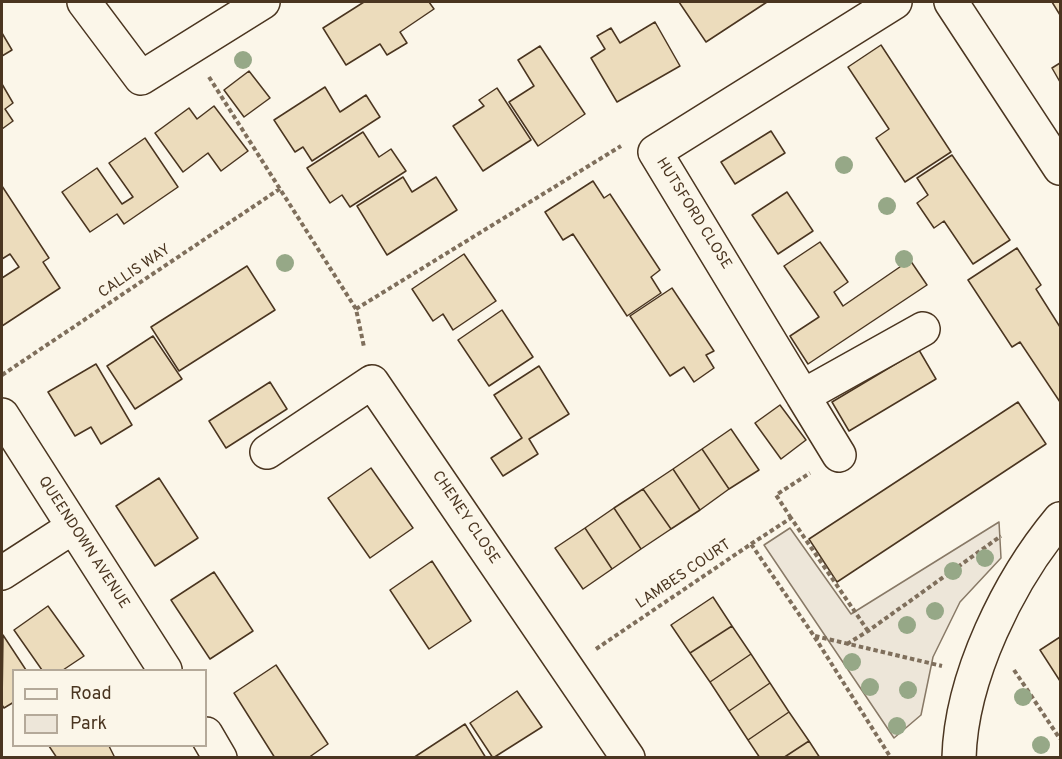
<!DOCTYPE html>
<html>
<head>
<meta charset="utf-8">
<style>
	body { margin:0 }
	#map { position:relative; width:1062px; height:759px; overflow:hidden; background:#fbf6e9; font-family:Overpass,sans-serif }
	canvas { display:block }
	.frame { position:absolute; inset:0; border:3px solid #4a3520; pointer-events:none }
	.legend { position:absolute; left:12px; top:669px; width:195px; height:78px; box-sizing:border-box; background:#fbf6e9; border:2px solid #b4a999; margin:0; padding:8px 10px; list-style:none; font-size:18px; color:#4a3520 }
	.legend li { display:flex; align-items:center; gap:12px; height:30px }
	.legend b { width:30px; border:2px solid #b4a999 }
</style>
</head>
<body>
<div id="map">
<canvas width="1062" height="759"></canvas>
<div class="frame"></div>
<ul class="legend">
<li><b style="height:8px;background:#fbf6e9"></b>Road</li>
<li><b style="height:16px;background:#ede6d9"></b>Park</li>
</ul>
</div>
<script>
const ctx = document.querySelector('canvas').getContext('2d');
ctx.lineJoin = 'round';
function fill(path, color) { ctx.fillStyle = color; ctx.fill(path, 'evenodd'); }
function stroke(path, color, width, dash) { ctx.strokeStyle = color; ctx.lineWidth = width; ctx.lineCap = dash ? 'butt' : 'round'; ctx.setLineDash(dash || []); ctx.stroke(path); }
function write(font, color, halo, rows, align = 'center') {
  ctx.font = font + ' Overpass,sans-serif'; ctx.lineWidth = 4.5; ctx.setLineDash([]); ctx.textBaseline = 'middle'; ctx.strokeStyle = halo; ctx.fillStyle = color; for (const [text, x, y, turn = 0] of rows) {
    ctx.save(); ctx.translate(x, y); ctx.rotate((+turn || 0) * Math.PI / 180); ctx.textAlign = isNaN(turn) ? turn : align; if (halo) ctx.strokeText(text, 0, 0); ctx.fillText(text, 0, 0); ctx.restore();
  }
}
const green = new Path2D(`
	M999,522L1001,558L960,602L933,657L921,715L894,738L764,545L790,528L851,614Z`);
fill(green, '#ede6d9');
stroke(green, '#887966', 1.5);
const building = new Path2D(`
	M364,2H429L434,9L400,32L407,43L387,55L380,44L346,65L323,28Z
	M679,2H767L706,42Z
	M1052,2H1060V15Z
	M655,22L680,66L617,102L591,58L605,49L597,36L611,28L620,43Z
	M2,33L12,50L2,56Z
	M881,45L951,152L905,182L876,138L889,129L848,67Z
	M540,46L585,114L538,146L509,102L534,86L518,60Z
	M1060,63V82L1052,68Z
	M249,71L270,98L244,117L224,90Z
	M2,84L13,103L5,109L13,121L2,129Z
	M325,87L340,112L366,95L380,117L312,161L303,147L295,152L274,120Z
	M497,88L531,140L483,171L453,126L484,106L479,100Z
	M214,106L248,151L221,171L208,153L183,172L155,133L189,108L197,119Z
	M771,131L785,153L735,184L721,162Z
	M363,132L379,157L391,149L406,171L350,207L342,195L330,203L307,168Z
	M145,138L178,187L124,224L117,214L90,232L62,192L97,168L122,204L133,197L109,163Z
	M952,155L1010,240L973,264L944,221L934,228L917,203L928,195L917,178Z
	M403,177L412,192L436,177L457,210L387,255L357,206Z
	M593,181L604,198L610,194L660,270L651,277L661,293L627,316L573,234L563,240L545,212Z
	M2,186L49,258L43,262L60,288L2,326V278L19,267L10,254L2,259Z
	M787,192L813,231L778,254L752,215Z
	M820,242L848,282L834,292L843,306L910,260L927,285L808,364L790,336L819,317L784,266Z
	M1017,248L1041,285L1036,289L1060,327V402L1020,342L1012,347L968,280Z
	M464,254L496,301L453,330L443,314L433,321L412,289Z
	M247,266L275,310L179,371L151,327Z
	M672,288L714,351L706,355L714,368L694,382L684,367L670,376L630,316Z
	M502,310L533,357L489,386L458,340Z
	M153,336L182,379L135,409L107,366Z
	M919,350L936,379L849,431L832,402Z
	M96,364L132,425L101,444L91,427L75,436L48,392Z
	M539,366L569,414L529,439L538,454L503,476L491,458L522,438L494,395Z
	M270,382L287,409L226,448L209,421Z
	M1018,402L1046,444L837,582L809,539Z
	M780,405L806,440L781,459L755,423Z
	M731,429L759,470L729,489L702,449Z
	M702,449L729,489L700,510L673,469Z
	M371,468L413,528L370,558L328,498Z
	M673,469L700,510L671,529L643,489Z
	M159,478L198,538L155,566L116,506Z
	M643,489L671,529L641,549L614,508Z
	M614,508L641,549L612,569L585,528Z
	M585,528L612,569L583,589L555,548Z
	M432,561L471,621L429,649L390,590Z
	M214,572L253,631L210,659L171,600Z
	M713,597L732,626L690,653L671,625Z
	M48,606L84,656L63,670H42L14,630Z
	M732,626L751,654L710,682L690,653Z
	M3,635L26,670H14V702L4,708L2,705Z
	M1060,637V681L1040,650Z
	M751,654L770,683L729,711L710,682Z
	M276,665L328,744L308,758H275L234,693Z
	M770,683L789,712L748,740L729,711Z
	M517,691L542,727L493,758L470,723Z
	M789,712L809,741L783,758H760L748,740Z
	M465,724L486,758H413Z
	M809,741L820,758H783Z
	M49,746H109L115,758H57Z`);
fill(building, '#ecdcbc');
stroke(building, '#4a3520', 1.5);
const minor = new Path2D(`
	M84,2L141,78L263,2
	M895,2L655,152L803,396L923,329
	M951,2L1060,168
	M803,396L839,455
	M2,415L165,670
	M267,452L372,382L628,758
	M2,573L73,527
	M206,734L220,758
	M959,758C961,677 1009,580 1060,519`);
stroke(minor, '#4a3520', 36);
stroke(new Path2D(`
	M209,77L356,309L364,347
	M356,309L621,146
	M2,375L281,188
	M791,518L776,495L810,473
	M751,544L791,518L868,631
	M815,636L942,666
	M847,644L868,631L1001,536
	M596,649L751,544L814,636L891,758
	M1014,670L1060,739`), '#7f6f5c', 4, [4.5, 3]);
stroke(minor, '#fbf6e9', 33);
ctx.fillStyle = '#96a887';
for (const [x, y] of [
	[243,60],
	[844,165],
	[887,206],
	[904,259],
	[285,263],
	[985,558],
	[953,571],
	[935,611],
	[907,625],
	[852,662],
	[870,687],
	[908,690],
	[1023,697],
	[897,726],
	[1041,745]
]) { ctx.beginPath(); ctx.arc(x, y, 9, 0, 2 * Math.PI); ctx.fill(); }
write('15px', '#4a3520', '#fbf6e9', [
	["HUTSFORD CLOSE",693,214,58],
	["CALLIS WAY",135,272,-34],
	["CHENEY CLOSE",465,518,56],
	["QUEENDOWN AVENUE",83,543,57],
	["LAMBES COURT",684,575,-34]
]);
</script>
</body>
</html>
